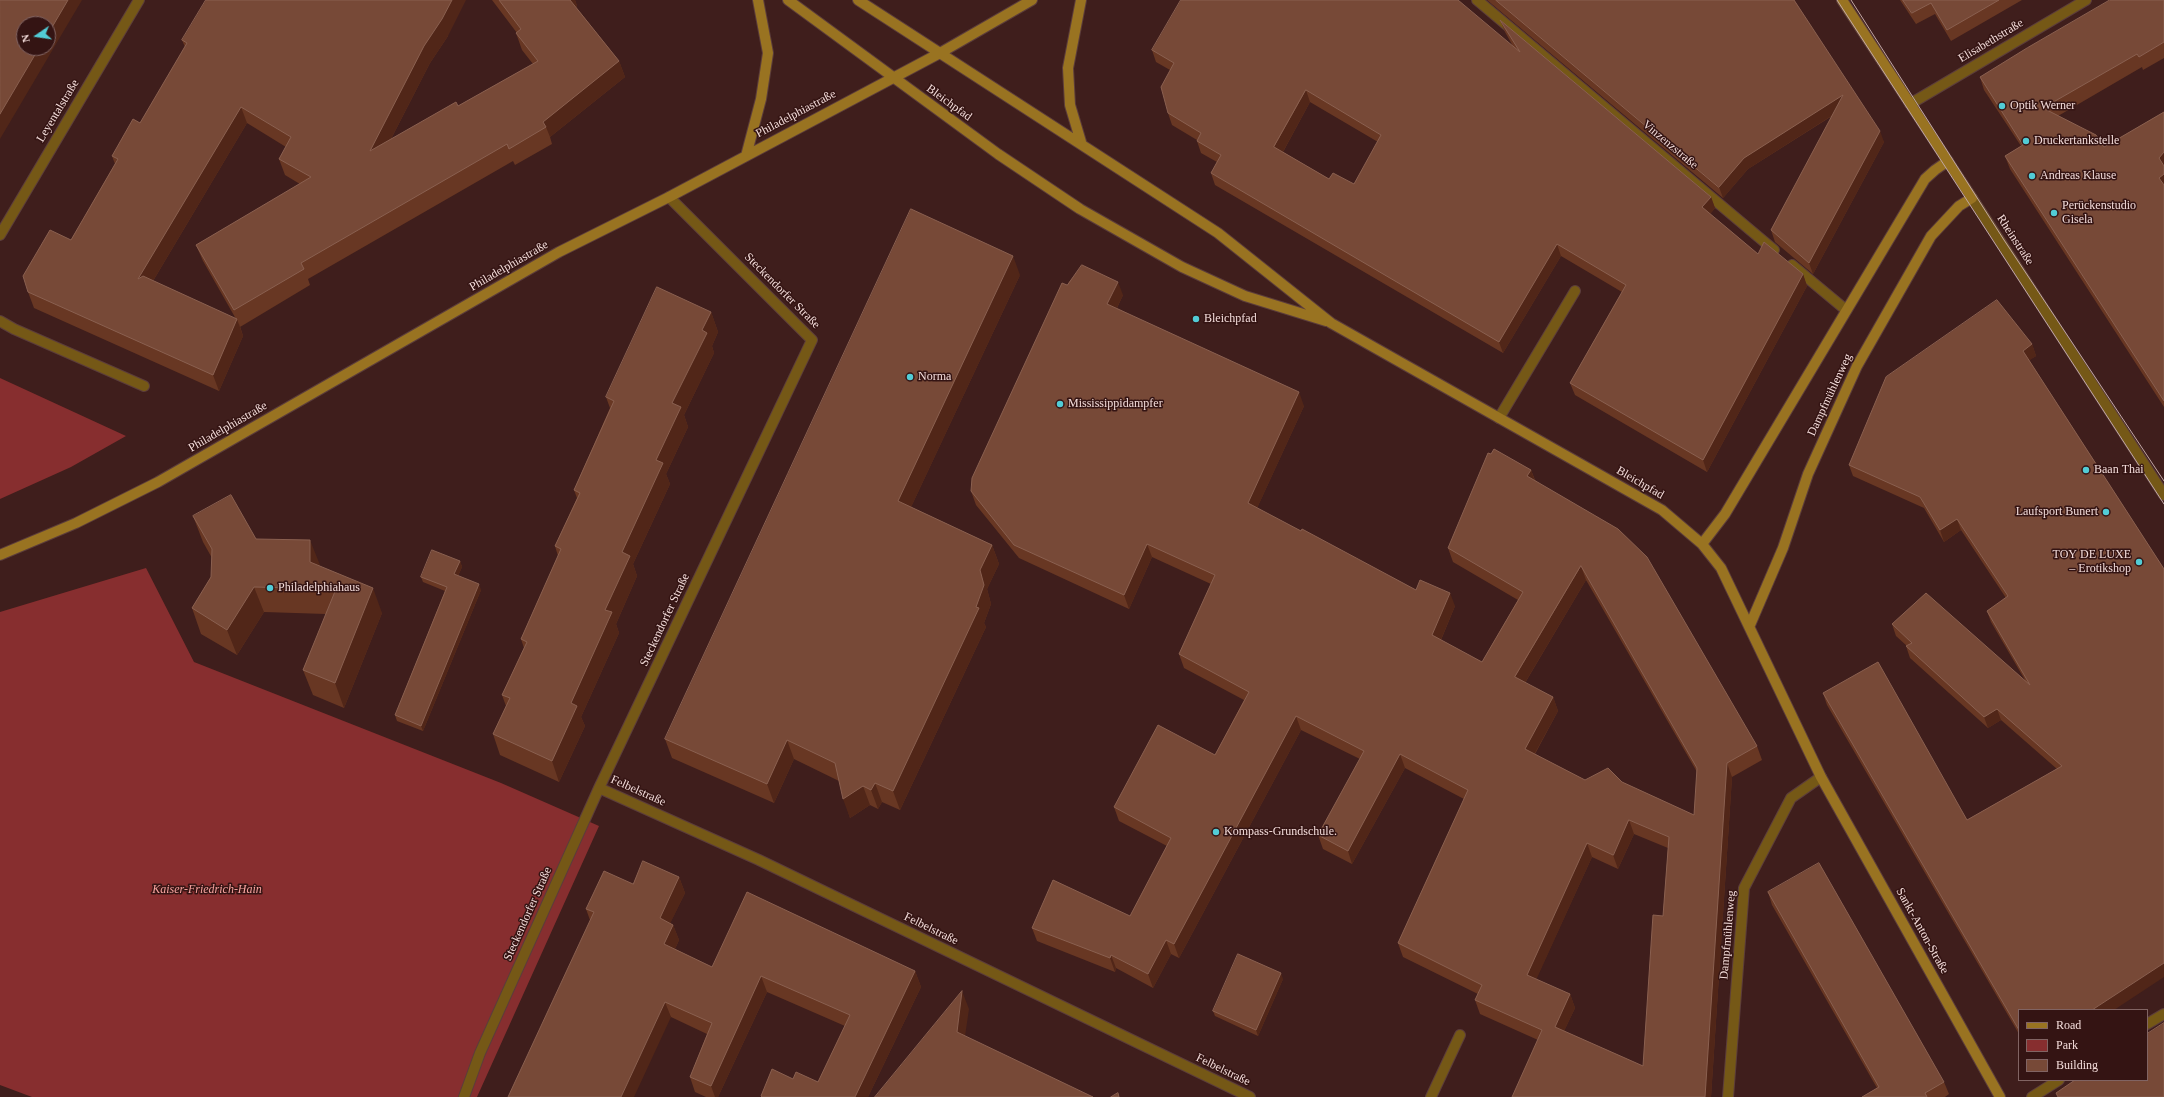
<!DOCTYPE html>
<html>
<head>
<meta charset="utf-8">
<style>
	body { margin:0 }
	#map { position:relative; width:2164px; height:1097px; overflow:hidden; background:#3f1e1c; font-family:Georgia,serif }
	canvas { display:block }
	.legend { position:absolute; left:2018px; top:1009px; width:130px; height:72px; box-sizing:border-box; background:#341413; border:1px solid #816463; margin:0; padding:5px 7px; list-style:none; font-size:12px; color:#f4dddb }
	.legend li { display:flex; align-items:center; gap:8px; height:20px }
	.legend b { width:20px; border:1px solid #816463 }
	.north { position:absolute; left:16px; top:16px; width:40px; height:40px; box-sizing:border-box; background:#341413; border:1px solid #816463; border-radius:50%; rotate:257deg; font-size:11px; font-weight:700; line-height:16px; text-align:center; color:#f4dddb }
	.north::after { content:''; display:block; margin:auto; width:14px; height:18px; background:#52ccd6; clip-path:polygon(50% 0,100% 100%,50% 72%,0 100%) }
</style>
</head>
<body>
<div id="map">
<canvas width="2164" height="1097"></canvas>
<ul class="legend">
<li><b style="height:5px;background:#997321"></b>Road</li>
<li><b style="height:11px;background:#872e2f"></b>Park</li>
<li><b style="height:11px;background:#774937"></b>Building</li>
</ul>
<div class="north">N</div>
</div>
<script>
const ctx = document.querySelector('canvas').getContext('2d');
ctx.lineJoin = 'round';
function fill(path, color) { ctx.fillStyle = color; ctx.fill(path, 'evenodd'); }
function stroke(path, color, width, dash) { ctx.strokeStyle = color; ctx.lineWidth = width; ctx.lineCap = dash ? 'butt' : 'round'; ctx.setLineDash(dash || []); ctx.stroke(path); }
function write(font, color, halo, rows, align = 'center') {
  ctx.font = font + ' Georgia,serif'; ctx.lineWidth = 3; ctx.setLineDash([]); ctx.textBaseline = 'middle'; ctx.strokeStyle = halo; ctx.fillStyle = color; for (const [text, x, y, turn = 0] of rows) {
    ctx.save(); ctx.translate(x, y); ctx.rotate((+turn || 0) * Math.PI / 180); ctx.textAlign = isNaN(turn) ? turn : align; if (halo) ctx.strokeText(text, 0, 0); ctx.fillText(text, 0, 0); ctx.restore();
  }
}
fill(new Path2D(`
	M0,378L126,436L71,467L0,499Z
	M146,568L194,662L501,783L599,826L477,1097H32L0,1085V612Z`), '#872e2f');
const lane = new Path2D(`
	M0,321L14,329L144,386
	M1499,418L1575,291
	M1431,1097L1460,1035`);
const street = new Path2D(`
	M1477,0L1774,250
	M1910,104L2086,0
	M1972,198L2164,495
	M0,235L139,0
	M1792,265L1846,310
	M599,788L759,860L1250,1097
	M2147,1024L2164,1014
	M464,1097L480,1053L599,788L812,340L669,197
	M1728,1097L1744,888L1791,798L1821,777
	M2032,1097L2059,1080`);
const secondary = new Path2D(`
	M788,0L998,154L1080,209L1182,267L1245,296L1326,321
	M858,0L1218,233L1331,323L1662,510L1702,544L1721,568L1821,777L2000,1097
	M1081,0L1068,68L1070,105L1081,142
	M746,156L761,99L768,53L758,0
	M1702,544L1725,514L1925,179L1935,170L1948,161
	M0,555L76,523L158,482L559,252L669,197L940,53L1032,0
	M1750,625L1783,548L1808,474L1857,366L1931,236L1959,206L1972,198L1842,0`);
stroke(lane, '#5c3d3b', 12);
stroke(street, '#5c3d3b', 12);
stroke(secondary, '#5c3d3b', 12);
stroke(lane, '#755816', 10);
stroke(street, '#755816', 10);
stroke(secondary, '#997321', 10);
stroke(new Path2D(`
	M1837,0L2164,504
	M1851,0L2004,240L2164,481`), '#c1a7a5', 1);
fill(new Path2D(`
	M492,0H575L577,6L576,7L619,61L625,77L550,137L552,144L515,165L513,161L308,279L310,285L240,327L239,323L243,336L219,391L34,308L28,292L71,240L115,164L112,156L140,123L185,47L182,40L448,36L430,63L391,139L458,106L533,64L522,50L516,33H517ZM247,123L286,147L279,159L285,175L300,184L196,245L203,261L236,319L153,281Z
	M1487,0H1794L1884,142L1813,274L1775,242L1771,230L1832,116L1748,169L1723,198Z
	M1900,0H2022L1951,41L1935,14L1916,24Z
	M2164,0V58L2143,70L2142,67L2058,116L2104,147L2164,112V407L2010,169L2005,156L2021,146L1984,90L1980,77Z
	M1500,20L1711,197L1715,208L1710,214L1758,254L1803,274L1807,286L1707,472L1575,395L1570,383L1622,292L1561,256L1503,353L1215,185L1211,173L1217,162L1201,153L1197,141V140L1172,125L1168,113L1170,70L1156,62L1152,50L1514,48L1505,32ZM1310,102L1378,142L1354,184L1329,179L1283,152Z
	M1020,275L911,507L992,545L999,564L987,589L991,604L984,623L986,627L900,810L882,802L878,809L870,805L850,818L839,781L794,759L774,803L672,758L665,739Z
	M1067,285L1123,295L1117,308L1304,406L1257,508L1301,531L1416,590L1455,606L1441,640L1482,662L1518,600L1453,562L1448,548L1491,454L1531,470L1535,480L1757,746L1762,760L1732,777L1711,1097H1512L1538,1040L1480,1014L1475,1000L1478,994L1403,957L1398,943L1464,799L1405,768L1352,864L1323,849L1318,835L1360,759L1301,730L1179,958L1171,954L1153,988L1116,968L1115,972L1037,941L1032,928L1130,916L1167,846L1119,821L1114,807L1215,755L1244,700L1184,668L1179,654L1211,584L1152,557L1129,609L1019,558L976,505L971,491ZM1586,580L1697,772L1694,815L1622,782L1585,780L1535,754L1558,711L1553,697L1525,683ZM1634,834L1668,848L1663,916L1643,1066L1564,1031L1575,1008L1570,994L1536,979L1592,857L1618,869Z
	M711,312L718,332L712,346L714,353L684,415L688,427L666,474L670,484L633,564L637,576L616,624L619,633L581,717L585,726L559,782L500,755L493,734L506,706L502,695L524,648L521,639L558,556L555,546L577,498L574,490L610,408L606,397Z
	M2032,344L2036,356L2029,360L2164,569L2019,1010V1034L1827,705L1823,693L1967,820L2057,769L2001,720L1988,728L1910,658L1906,646H1907L1896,636L1892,624L2025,680L1991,622L1987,611L2006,598L1961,530L1944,542L1924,508L1853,476L1849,465Z
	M193,516L256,539L320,566L382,613L344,708L313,695L303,670L326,614L264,612L237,655L201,634L192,608L211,577L212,558L203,542Z
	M460,561L462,567L458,576L481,590L423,731L397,721L395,715L445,591L423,582L421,577Z
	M679,877L685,893L670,923L673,925L679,940L675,949L712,967L915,971L921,987L868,1097H761V1096L793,1079L818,1082L845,1026L767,992L718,1097H706L695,1092L690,1077L707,1034L671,1017L590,920L586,909L633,884Z
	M1768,892L1944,1082L1949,1094L1945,1097H1862L1877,1088L1772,905Z
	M1283,979L1258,1036L1215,1016L1213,1011Z`), '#683723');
fill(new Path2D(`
	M68,0H82L0,139V114L39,48H48V34Z
	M452,0H466L448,36L430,63L376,168L370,151L424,46Z
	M567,0H575L577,6L571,11Z
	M619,61L625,77L550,137L546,127L543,122Z
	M1306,90L1310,102L1279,159L1274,147Z
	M1843,95L1847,106L1748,169L1723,198L1719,187L1744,158Z
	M241,107L247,123L144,296L138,279Z
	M1880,131L1884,142L1813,274L1809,263Z
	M2164,152V170L2159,158Z
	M2164,174V191L2159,178Z
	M1711,197L1715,208L1706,219L1702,207Z
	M1557,244L1561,256L1503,353L1499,342Z
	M1013,256L1020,275L905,520L898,501Z
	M1803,274L1807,286L1707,472L1703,460Z
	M1118,282L1123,295L1112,318L1107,304Z
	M711,312L718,332L712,346L714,353L684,415L688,427L666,474L670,484L633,564L637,576L616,624L619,633L581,717L585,726L559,782L552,761L571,703L605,610L622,552L656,460L672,403L702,330Z
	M237,319L243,336L219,391L213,375Z
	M2032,344L2036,356L2027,362L2023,351Z
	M1299,392L1304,406L1253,517L1248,503Z
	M1531,470L1536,484L1527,476Z
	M1957,519L1961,530L1944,542L1940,530Z
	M310,540L320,565L319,587L310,562Z
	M1147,544L1152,557L1129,609L1124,595Z
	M992,545L999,564L987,589L991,604L984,623L986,627L900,810L893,791L980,570Z
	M460,561L462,567L456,580L454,574Z
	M1581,566L1586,580L1520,691L1515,677Z
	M479,584L481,590L423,731L421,726Z
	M254,587L264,612L237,655L227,630Z
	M373,588L382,613L344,708L335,683Z
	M1450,593L1455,606L1437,649L1432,635Z
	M1553,697L1558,711L1530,762L1525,749Z
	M1997,709L2001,720L1988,728L1984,717Z
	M1296,716L1301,730L1179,958L1174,944Z
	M787,740L794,759L774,803L767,784Z
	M1400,754L1405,768L1352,864L1348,851Z
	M1727,763L1732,777L1711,1097H1705Z
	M875,783L882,802L878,809L871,790Z
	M863,786L870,805L850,818L843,799Z
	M1629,820L1634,834L1618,869L1613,855Z
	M1587,843L1592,857L1532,989L1527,975Z
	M679,877L685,893L665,934L660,918Z
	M673,925L679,940L670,960L664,944Z
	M1166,940L1171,954L1153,988L1148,974Z
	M1111,955L1116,968L1115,972L1110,958Z
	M2164,963V977L2114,1010H2092Z
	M915,971L921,987L868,1097H855Z
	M1281,973L1283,979L1258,1036L1256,1030Z
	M761,976L767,992L718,1097H715L711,1086Z
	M962,991L969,1009L963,1050L957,1032Z
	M1570,994L1575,1008L1560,1040L1555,1027Z
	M665,1002L671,1017L634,1097H621Z`), '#512618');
const building = new Path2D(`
	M0,0H68L48,34V24H24V48H39L0,114Z
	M206,0H452L442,19L424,46L370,151L456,102L458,106L538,61L516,33L521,29L499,0H570L619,61L543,122L546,127L509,149L507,144L301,263L304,269L234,310L196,245L311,177L279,159L291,137L241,107L138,279L143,276L237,319L213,375L28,292L23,276L50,230L71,240L118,159L112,156L133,119L140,123L187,43L182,40Z
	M1181,0H1458L1520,52L1500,20L1711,197L1702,207L1758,254L1764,242L1803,274L1703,460L1570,383L1626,285L1557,244L1499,342L1211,173L1221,155L1197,141L1201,133L1168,113L1161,87L1174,63L1152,50ZM1306,90L1381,135L1354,184L1333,173L1329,179L1274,147Z
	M1496,0H1794L1880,131L1809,263L1771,230L1843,95L1744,158L1719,187Z
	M1903,0H1999L1947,30L1931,3L1912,13Z
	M2110,0H2164V42L2139,57L2137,54L2043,108L2096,135L2104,147L2164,112V152L2159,158L2164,166V174L2159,178L2164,185V401L2005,156L2023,145L1980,77L2027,48Z
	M911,209L1013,256L898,501L992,545L980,570L984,585L976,607L979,608L893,791L875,783L871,790L863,786L843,799L835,763L787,740L767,784L665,739Z
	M1082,265L1118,282L1107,304L1299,392L1248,503L1301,531L1302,529L1416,590L1420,580L1450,593L1432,635L1482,662L1523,592L1448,548L1488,453L1491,454L1494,449L1531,470L1527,476L1618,529L1647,557L1757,746L1727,763L1705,1097H1512L1542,1030L1475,1000L1482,985L1398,943L1468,790L1400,754L1348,851L1318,835L1364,751L1296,716L1174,944L1166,940L1148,974L1111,955L1110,958L1032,928L1053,880L1130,916L1171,838L1114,807L1158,725L1215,755L1249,692L1179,654L1215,575L1147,544L1124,595L1014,545L971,491L972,478L1062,283L1067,285ZM1581,566L1697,768L1694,815L1622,782L1608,768L1585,780L1525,749L1553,697L1515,677ZM1629,820L1669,837L1663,916L1653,915L1643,1066L1555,1027L1570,994L1527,975L1587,843L1613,855Z
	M657,287L711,312L702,330L707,333L672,403L681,407L656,460L663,463L622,552L630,556L605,610L612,612L571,703L577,706L552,761L493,734L510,698L502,695L527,642L521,639L561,549L555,546L580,493L574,490L614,401L606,397Z
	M1997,300L2032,344L2023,351L2164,569V963L2092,1010H2019V1030L1823,693L1878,662L1967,820L2062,766L1997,709L1984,717L1906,646L1912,643L1892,624L1926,593L2030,685L1987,611L2008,596L1957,519L1940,530L1920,497L1849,465L1886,377Z
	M231,495L256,539L310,540V562L373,588L335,683L303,670L336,589L254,587L227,630L192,608L211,577L212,549L193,516Z
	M432,550L460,561L454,574L479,584L421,726L395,715L447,587L421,577Z
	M643,861L679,877L660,918L673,925L664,944L712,967L747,892L915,971L855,1097H762L761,1096L772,1069L793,1079L796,1072L818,1082L850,1015L761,976L711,1086L690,1077L712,1023L665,1002L621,1097H508L594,912L586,909L604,871L633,884Z
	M1819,863L1944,1082L1925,1093L1927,1097H1862L1879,1087L1768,892Z
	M1238,954L1281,973L1256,1030L1213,1011Z
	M962,991L957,1032L1093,1097H875Z
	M2164,1023V1097H2058L2056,1093L2075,1080H2147V1034Z
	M1118,1093L1119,1097H1111Z`);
fill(building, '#774937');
stroke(building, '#8a6050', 1);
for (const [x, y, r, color] of [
	[2002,106,4,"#52ccd6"],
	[2026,141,4,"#52ccd6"],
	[2032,176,4,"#52ccd6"],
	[2054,213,4,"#52ccd6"],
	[1196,319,4,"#52ccd6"],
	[910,377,4,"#52ccd6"],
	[1060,404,4,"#52ccd6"],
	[2086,470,4,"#52ccd6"],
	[2106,512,4,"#52ccd6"],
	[2139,562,4,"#52ccd6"],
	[270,588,4,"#52ccd6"],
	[1216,832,4,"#52ccd6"]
]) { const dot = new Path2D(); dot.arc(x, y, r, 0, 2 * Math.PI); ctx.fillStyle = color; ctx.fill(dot); stroke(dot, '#341413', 1.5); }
write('12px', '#f4dddb', '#341413', [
	["Elisabethstraße",1991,41,-31],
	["Bleichpfad",949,103,36],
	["Leyentalstraße",58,111,-59],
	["Philadelphiastraße",796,114,-28],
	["Vinzenzstraße",1670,145,40],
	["Rheinstraße",2015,240,57],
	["Philadelphiastraße",509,266,-30],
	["Steckendorfer Straße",782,291,45],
	["Dampfmühlenweg",1830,395,-65],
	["Philadelphiastraße",228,427,-30],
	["Bleichpfad",1640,483,30],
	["Steckendorfer Straße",665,620,-65],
	["Felbelstraße",638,791,24],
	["Steckendorfer Straße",528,914,-66],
	["Felbelstraße",931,929,26],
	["Sankt-Anton-Straße",1922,931,61],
	["Dampfmühlenweg",1728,935,-85],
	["Felbelstraße",1223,1070,26]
]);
write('12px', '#f4dddb', '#341413', [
	["Optik Werner",2010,106],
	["Druckertankstelle",2034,141],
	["Andreas Klause",2040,176],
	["Perückenstudio",2062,206],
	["Gisela",2062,220],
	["Bleichpfad",1204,319],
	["Norma",918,377],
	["Mississippidampfer",1068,404],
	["Baan Thai",2094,470],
	["Laufsport Bunert",2098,512,"right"],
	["TOY DE LUXE",2131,555,"right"],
	["– Erotikshop",2131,569,"right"],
	["Philadelphiahaus",278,588],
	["Kompass-Grundschule.",1224,832]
], 'left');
write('italic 12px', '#f8a4a0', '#341413', [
	["Kaiser-Friedrich-Hain",207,890]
]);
</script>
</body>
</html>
